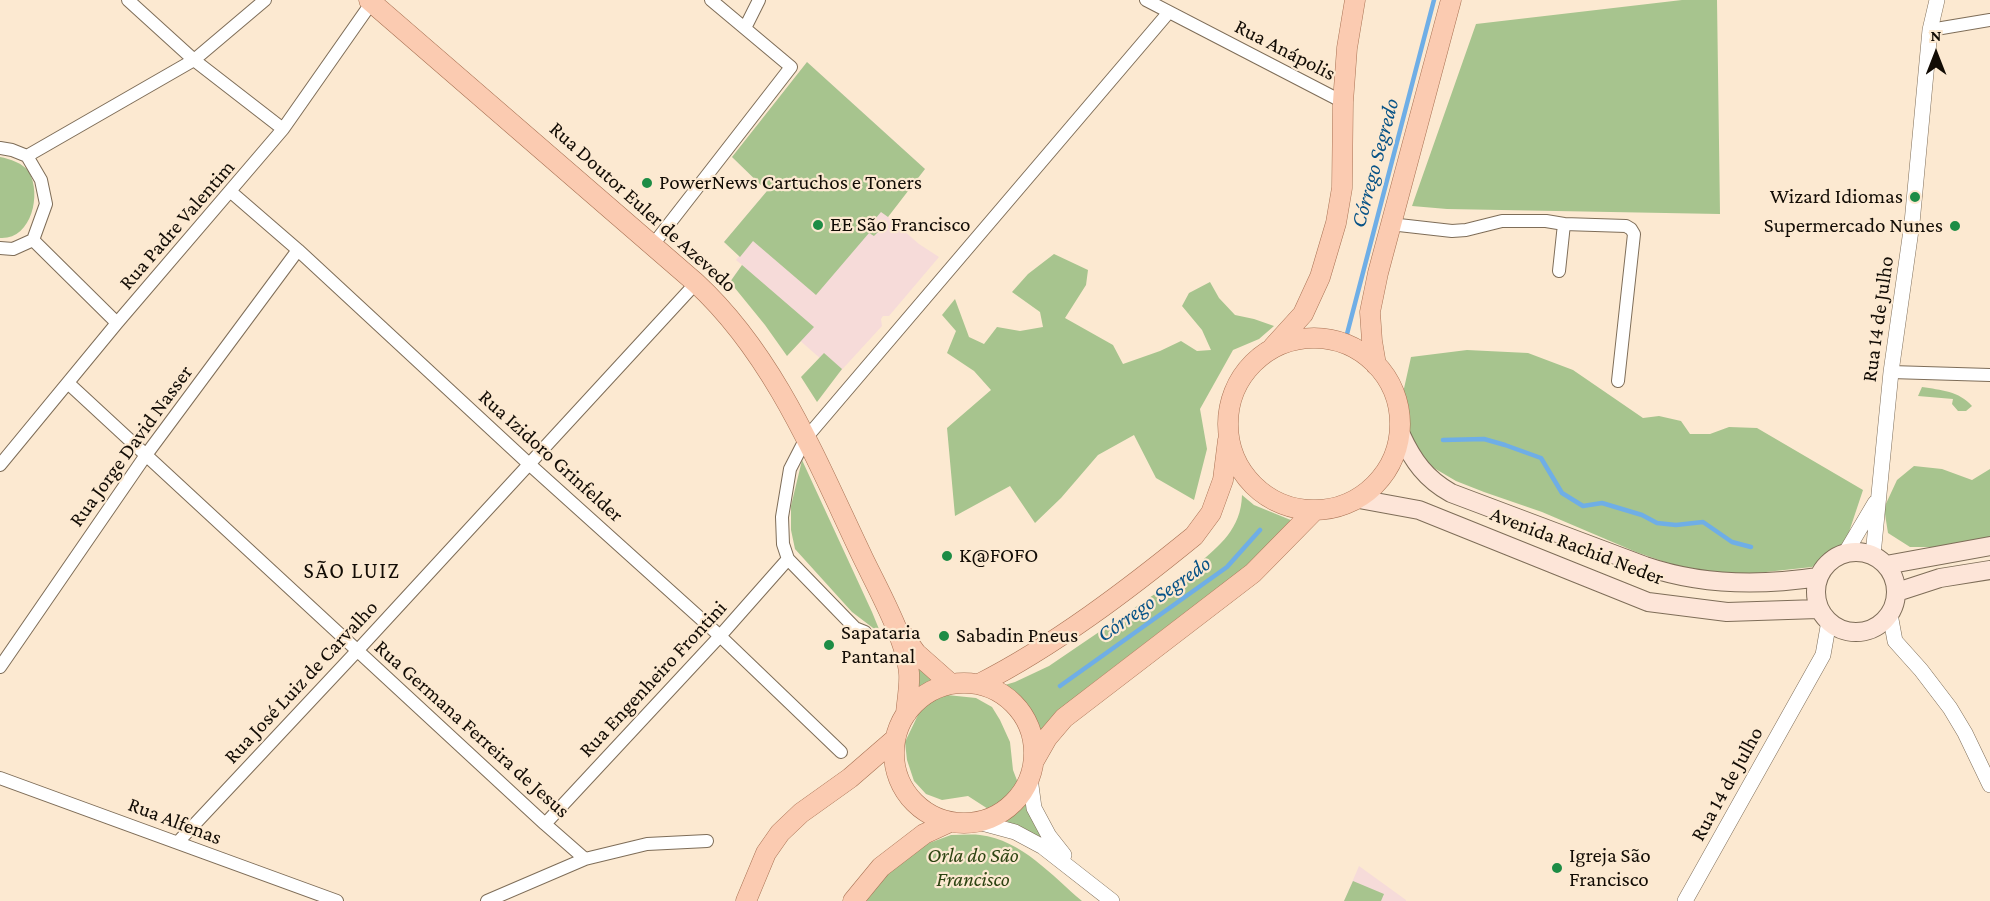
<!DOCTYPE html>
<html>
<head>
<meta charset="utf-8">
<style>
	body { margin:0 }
	#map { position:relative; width:1990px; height:901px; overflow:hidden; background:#fce9d1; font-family:"Crimson Pro",serif }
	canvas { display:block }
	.north { position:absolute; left:1906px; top:24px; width:60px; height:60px; -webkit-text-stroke:4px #fce9d1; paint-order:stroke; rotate:0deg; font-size:16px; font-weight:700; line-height:24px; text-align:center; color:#120c05 }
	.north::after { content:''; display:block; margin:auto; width:21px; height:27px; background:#120c05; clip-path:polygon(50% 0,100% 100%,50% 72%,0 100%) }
</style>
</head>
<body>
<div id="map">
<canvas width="1990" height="901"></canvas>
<div class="north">N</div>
</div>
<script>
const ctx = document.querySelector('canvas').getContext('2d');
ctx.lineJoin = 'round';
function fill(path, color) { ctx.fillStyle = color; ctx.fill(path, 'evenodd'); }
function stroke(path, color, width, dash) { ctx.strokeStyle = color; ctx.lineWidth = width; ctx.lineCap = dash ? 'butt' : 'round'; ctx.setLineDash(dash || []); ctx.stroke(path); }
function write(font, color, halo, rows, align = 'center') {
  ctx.font = font + ' "Crimson Pro",serif'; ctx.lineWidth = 4.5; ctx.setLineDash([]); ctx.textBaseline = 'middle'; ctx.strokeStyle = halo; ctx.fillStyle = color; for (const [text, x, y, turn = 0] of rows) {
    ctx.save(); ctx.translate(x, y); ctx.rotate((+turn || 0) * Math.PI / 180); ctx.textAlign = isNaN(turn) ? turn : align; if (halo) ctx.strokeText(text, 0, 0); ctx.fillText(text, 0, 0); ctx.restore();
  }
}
fill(new Path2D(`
	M807,62L925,169L887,216L919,244L939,257L889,316H883L881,319L882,326L838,374L731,280L742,265L736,260L739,256L724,242L767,191L732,157Z
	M1359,866L1406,900V901H1344Z`), '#f6dbd9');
fill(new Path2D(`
	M1682,0H1717L1720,214L1447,209L1412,206L1476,24Z
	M807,62L925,169L888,217L881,212L870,225L878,232L874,236L869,233L816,295L753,241L740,257L724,242L767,191L732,157Z
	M0,157C10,159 23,163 29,172C42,195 31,240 0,238Z
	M1054,254L1088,270L1086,285L1065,318L1113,345L1123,364L1160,351L1181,341L1197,351L1211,350L1202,330L1182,306L1189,293L1210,282L1219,298L1235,315L1254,319L1274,326L1259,339L1233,350L1200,409L1207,449L1194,500L1156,478L1134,435L1098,455L1061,498L1035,523L1010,486L955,516L947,428L991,390L974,371L947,353L956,331L942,315L955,299L969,337L984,344L997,327L1020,331L1043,327L1040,312L1012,292L1028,274Z
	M742,265L814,327L787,356L765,325L730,282Z
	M1467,350L1528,353L1573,370L1643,418L1659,416L1681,421L1690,434H1710L1729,427L1757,428L1863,490L1845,544L1812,567L1738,575L1682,568L1636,552L1542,512L1484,492L1456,481L1422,461L1411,447L1403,393L1411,357Z
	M824,353L842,369L817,402L801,377Z
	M1922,387C1941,390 1959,391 1972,406L1966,411H1958L1952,404L1953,399L1918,396Z
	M802,460L872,612L881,634L852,612L795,549L791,530V506Z
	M1914,466L1942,469L1972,480L1990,469V540L1945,547H1910L1888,533L1884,508L1897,480Z
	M1242,495L1254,505L1298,523L1248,567L1217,588L1089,686L1066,705L1037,743C1037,717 1021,698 998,687L1015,682L1049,666L1196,566C1220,545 1241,529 1242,495Z
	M913,654L947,695L976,698L992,707L1000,720L1010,742L1013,770L1028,809L1061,856L968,796L942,800L926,794L914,781L907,760L905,742L918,715Z
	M951,835C961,835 971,834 980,835C1022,840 1052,876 1082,901H863L898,862L924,845Z
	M1353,881L1384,894L1381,901H1344Z`), '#a7c48e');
stroke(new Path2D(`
	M1347,334L1434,0
	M1443,440L1484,439L1505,445L1541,458L1562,493L1583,506L1602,503L1642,515L1657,523L1676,525L1703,522L1732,542L1751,547
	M1060,686L1227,567L1260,530`), '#6faee6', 4.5);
const minor = new Path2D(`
	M128,0L194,60L283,129
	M1146,0L1343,102
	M745,28L759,0
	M1930,30L1990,20
	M0,148L12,150L27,156L41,180L46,204L33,240L13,249L0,248
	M27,156L194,60L265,0
	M231,192L298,250L529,464L720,636L841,752
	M1390,224L1452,231L1466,230L1502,221H1546L1564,224L1559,271
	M1564,224L1626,226L1631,229L1634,234L1618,381
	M33,240L117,323
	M652,246L791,67L711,0
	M1891,372L1990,375
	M68,383L545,824L585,859
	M0,465L117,323L283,129L372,2
	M865,632L855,628L788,559L783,544L782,517L790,469L806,438L1169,12
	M0,667L146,455L298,250
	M0,778L337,901
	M545,824L720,636L788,559
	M178,842L357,651L696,283
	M487,901L585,859L647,844L707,841`);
const tertiary = new Path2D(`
	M1846,552L1875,503
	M1873,555L1891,372L1912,223L1930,30L1937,0
	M1890,614L1895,641L1921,670L1950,708L1965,733L1990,785
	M1030,778L1034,808L1049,836L1064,855
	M978,822L1015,832L1043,847L1112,901
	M1685,901L1823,655L1829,621`);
const secondary = new Path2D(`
	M1401,435C1413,461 1426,479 1451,493L1645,566C1700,585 1760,586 1818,577
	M1359,499L1419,510L1648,602L1727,612L1818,609
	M1816 592a40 40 0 1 1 80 0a40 40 0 1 1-80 0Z
	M1886,565L1990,546
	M1897,592L1940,578L1990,570`);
const primary = new Path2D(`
	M369,0L696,283C776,357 817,462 863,558C878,589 906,639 909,673C910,686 907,700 906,714
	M1228 424a86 86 0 1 1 172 0a86 86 0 1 1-172 0Z
	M1273,347L1303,314L1320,277L1336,223L1342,188L1343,102L1347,48L1355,0
	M1376,365L1372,341L1370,312L1378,273L1451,0
	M903,635L916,653L951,684
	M894 753a70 70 0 1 1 140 0a70 70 0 1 1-140 0Z
	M979,684C1054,646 1129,589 1194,536L1211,513L1223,480L1228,440
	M1035,759L1047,738L1064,718L1253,573L1314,511
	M746,901L766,853L780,833L801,813L850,778L895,739
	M853,901L881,867L924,834L950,822`);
stroke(minor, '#7e6d58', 14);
stroke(tertiary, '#7e6d58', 16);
stroke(secondary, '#7e6d58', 20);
stroke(primary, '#a87153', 21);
stroke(minor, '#fff', 12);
stroke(tertiary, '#fff', 15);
stroke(secondary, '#fde5d8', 18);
stroke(primary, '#fbcbb1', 20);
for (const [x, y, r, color] of [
	[647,183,6,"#1d8c45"],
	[1915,197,6,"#1d8c45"],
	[818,225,6,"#1d8c45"],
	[1955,226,6,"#1d8c45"],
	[947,556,6,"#1d8c45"],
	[944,636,6,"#1d8c45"],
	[829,645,6,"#1d8c45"],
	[1557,868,6,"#1d8c45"]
]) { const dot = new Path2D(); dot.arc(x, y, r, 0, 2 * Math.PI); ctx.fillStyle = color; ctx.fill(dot); stroke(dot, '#fce9d1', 2); }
write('21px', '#120c05', '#fce9d1', [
	["Rua Anápolis",1285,50,27],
	["Rua Doutor Euler de Azevedo",643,207,42],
	["Rua Padre Valentim",177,225,-49],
	["Rua 14 de Julho",1878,319,-82],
	["Rua Jorge David Nasser",131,446,-54],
	["Rua Izidoro Grinfelder",551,456,42],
	["Avenida Rachid Neder",1577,546,21],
	["Rua Engenheiro Frontini",653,679,-47],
	["Rua José Luiz de Carvalho",301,682,-47],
	["Rua Germana Ferreira de Jesus",472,729,42],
	["Rua 14 de Julho",1727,784,-61],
	["Rua Alfenas",175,821,21]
]);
write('21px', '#120c05', '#fce9d1', [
	["PowerNews Cartuchos e Toners",659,183],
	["Wizard Idiomas",1903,197,"right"],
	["EE São Francisco",830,225],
	["Supermercado Nunes",1943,226,"right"],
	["K@FOFO",959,556],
	["Sapataria",841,633],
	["Pantanal",841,657],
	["Sabadin Pneus",956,636],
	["Igreja São",1569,856],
	["Francisco",1569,880]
], 'left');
write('italic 21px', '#2d4412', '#fce9d1', [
	["Orla do São",973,856],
	["Francisco",973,880]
]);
write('italic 22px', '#075286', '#fce9d1', [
	["Córrego Segredo",1375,163,-75],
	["Córrego Segredo",1154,599,-35]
]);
ctx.letterSpacing = '1.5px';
write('22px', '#120c05', '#fce9d1', [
	["SÃO LUIZ",352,571]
]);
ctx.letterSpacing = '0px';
</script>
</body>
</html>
